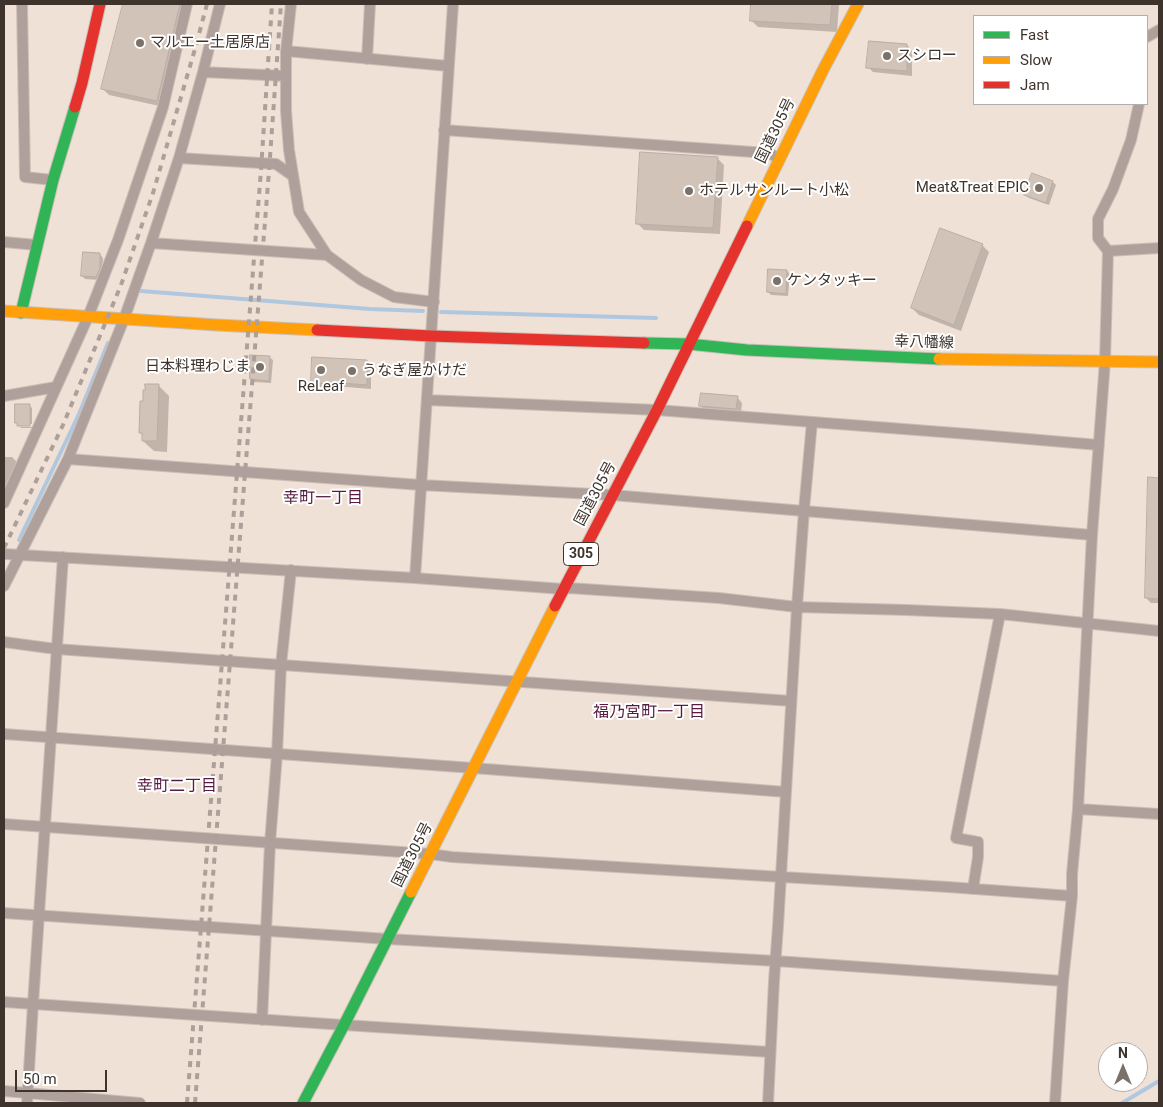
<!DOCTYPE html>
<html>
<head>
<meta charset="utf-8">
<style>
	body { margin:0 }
	#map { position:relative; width:1163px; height:1107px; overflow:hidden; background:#f0e1d6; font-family:Roboto,sans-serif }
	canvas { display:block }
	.frame { position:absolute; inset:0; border:5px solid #3e342d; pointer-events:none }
	.legend { position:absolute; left:973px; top:15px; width:175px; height:90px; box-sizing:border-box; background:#fff; border:1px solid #b2aeab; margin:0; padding:6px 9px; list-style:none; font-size:15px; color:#3e342d }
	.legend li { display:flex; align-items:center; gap:10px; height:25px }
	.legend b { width:25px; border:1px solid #b2aeab }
	.north { position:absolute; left:1098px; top:1042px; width:50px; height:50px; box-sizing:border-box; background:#fff; border:1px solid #b2aeab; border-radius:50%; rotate:0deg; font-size:14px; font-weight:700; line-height:20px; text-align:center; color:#3e342d }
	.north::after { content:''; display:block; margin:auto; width:18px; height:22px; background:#7c7168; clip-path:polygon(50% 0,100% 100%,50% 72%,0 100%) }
	.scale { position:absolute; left:15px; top:1070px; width:92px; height:22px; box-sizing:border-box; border:2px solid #3e342d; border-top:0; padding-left:6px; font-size:15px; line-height:18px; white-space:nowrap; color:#3e342d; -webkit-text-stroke:4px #fff; paint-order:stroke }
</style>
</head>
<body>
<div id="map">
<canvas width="1163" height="1107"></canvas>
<div class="frame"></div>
<ul class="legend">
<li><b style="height:6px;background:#30b455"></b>Fast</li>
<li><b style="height:6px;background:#ff9f0a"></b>Slow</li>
<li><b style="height:6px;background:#e5322d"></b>Jam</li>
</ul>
<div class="north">N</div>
<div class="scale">50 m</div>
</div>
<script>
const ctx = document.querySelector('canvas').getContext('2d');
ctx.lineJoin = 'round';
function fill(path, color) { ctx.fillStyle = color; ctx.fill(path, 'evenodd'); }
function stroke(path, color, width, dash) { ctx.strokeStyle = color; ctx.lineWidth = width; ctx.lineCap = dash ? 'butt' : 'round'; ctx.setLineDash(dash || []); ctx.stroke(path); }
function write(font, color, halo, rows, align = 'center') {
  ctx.font = font + ' Roboto,"Noto Sans JP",sans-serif'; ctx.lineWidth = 4; ctx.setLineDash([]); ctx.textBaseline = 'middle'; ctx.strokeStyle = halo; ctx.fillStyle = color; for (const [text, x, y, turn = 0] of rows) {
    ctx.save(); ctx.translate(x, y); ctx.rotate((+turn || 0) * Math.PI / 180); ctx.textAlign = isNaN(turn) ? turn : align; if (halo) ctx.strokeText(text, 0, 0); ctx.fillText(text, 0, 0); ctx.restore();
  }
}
fill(new Path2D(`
	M124,4H193L189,6L164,107L109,95L102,88Z
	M752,4H839L837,32L758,27L751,20Z
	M907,45L912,51V76L873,72L868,67Z
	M717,158L724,165L720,234L644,230L637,223Z
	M1053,182L1056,185L1049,205L1029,198L1025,195Z
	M982,245L989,252L961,331L919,315L912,308Z
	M100,254L103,258L102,272L99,280L85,279L82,276Z
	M787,271L790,274L788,296L771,295L768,292Z
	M269,357L273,360L271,383L254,382L251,379Z
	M367,361L371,366V389L334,386L333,387H316L312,382Z
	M158,385L169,396L167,452L154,451L143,441V435L140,433L144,402Z
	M737,397L742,403L741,414L706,411L701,406Z
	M29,405L32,408V424H18L16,422Z
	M20,427H32L33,428H21Z
	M4,455L5,457H12L16,461V474H11V484L10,487H4Z
	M1149,479H1159V603H1151L1146,598Z
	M4,834L5,836L4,858Z`), '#0003');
stroke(new Path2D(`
	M141,291L370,309L423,311
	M441,312L656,318
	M19,540L79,414L108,343
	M1122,1103L1159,1081`), '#afc8e0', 4);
const building = new Path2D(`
	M123,4H180L157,101L101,89Z
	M751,4H832L830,25L750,21Z
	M869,41L907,44V71L866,68Z
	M640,152L718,157L713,228L636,224Z
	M1032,173L1053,181L1046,203L1024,195Z
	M940,228L983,244L954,325L911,308Z
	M83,252L100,253V268L96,277L81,276Z
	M768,269L787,270L786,294L767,292Z
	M250,355L270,356L269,381L250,379Z
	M312,357L367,360V385L330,382L329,384L311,383Z
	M145,384H159L157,441H142V433H139L140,401H143V390H145Z
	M701,393L738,396L736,409L699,406Z
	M15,404H30V426H17V423H15Z
	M1148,477L1159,478V599L1145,598Z`);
fill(building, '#d2c3b8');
stroke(building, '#b9ada5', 1);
const street = new Path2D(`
	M22,4L25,177L53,180
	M291,4L286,51V111L289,150L299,212L327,255L361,280L394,297L434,302
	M1147,37L1159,30
	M286,51L448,66
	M367,59L370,4
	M203,72L286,76
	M444,130L767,153L780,158
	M179,158L276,164L293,176
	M4,242L37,245
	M151,243L327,255
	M1108,251L1159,248
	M4,396L56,387
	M427,400L657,410L981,435L1099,445
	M68,459L421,485L612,495L1092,535
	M4,503L88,317L118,240L163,107L187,4
	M4,554L415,578L563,589L569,588L719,598L797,607L907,610L1000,614L1159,631
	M415,578L453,4
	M4,586L68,459L124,319L151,243L179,158L203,72L220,4
	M4,642L56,649L791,701
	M4,734L473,768L786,792
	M1078,809L1159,814
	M4,824L430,854L452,857L948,887L1072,896
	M973,889L978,857V842L956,838L1000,614
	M4,913L388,939L776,961L1063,981
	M4,1002L344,1025L770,1052
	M262,1020L270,843L277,754L281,665L291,570
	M4,1091L140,1103
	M27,1103L33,1004L63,557
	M768,1103L774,981L778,926L797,607L804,510L812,422
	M1055,1103L1063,981L1072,896V874L1078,809L1092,535L1105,361L1108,251L1098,238V219L1113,189L1131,140L1139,104`);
const fast = new Path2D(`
	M21,313L53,180L75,107
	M644,343L688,344L747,350L939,359
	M303,1103L344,1025L411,892`);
const slow = new Path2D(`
	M747,226L823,70L858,4
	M4,311L217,325L317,330
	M939,359L1159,362
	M411,892L555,606`);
const jam = new Path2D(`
	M75,107L82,83L100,4
	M317,330L431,336L644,343
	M555,606L657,410L747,226`);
stroke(street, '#cabfb7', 12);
stroke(fast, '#cabfb7', 13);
stroke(slow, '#cabfb7', 13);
stroke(jam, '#cabfb7', 13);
stroke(street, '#afa09b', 10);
stroke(fast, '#30b455', 11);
stroke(slow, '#ff9f0a', 11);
stroke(jam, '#e5322d', 11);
stroke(new Path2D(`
	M4,548L63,425L121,285L153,193L195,49L207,4
	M187,1103L261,170L272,4
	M195,1103L269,171L281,4`), '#ada09a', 4, [6, 6]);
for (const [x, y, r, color] of [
	[140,43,5,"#7c7168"],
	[887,56,5,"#7c7168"],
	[1039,188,5,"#7c7168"],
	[689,191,5,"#7c7168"],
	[777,281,5,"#7c7168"],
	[260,367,5,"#7c7168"],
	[321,370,5,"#7c7168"],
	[352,371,5,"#7c7168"]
]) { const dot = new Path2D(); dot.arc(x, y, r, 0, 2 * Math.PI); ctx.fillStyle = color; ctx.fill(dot); stroke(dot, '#fff', 2); }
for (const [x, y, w] of [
	[581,554,35]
]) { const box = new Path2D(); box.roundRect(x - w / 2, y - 11.5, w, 23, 4); ctx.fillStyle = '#fff'; ctx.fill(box); stroke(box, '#3e342d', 1); }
write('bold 14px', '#3e342d', null, [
	["305",581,554]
]);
write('15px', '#3e342d', '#fff', [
	["マルエー土居原店",150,43],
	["スシロー",897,56],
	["Meat&Treat EPIC",1029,188,"right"],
	["ホテルサンルート小松",699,191],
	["ケンタッキー",787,281],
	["日本料理わじま",250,367,"right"],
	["うなぎ屋かけだ",362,371],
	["ReLeaf",321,387,"center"]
], 'left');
write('15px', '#3e342d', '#fff', [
	["国道305号",776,131,-64],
	["幸八幡線",924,343,2],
	["国道305号",596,494,-62],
	["国道305号",413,855,-63]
]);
write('16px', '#571b40', '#fff', [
	["幸町一丁目",323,499],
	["福乃宮町一丁目",649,713],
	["幸町二丁目",177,787]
]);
</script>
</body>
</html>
